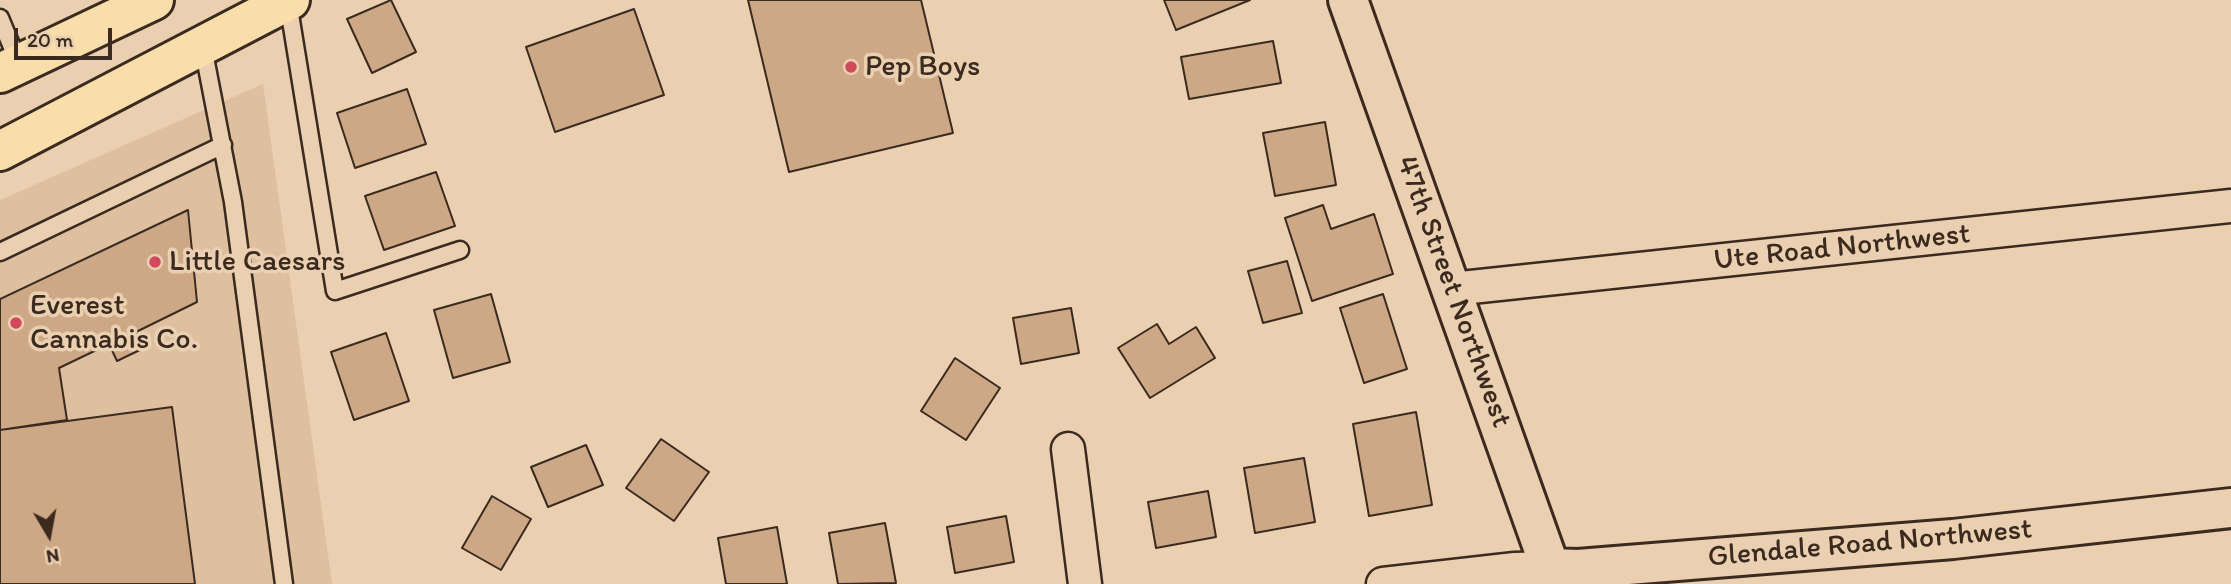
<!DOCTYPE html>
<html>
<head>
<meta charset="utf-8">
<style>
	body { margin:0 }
	#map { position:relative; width:2231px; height:584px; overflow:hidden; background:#eacfb1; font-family:Itim,sans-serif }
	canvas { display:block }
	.north { position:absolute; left:14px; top:500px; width:70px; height:70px; -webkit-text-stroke:5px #eacfb1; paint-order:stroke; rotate:170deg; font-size:19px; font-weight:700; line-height:28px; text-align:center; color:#3b2a1e }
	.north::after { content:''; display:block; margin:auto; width:24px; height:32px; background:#3b2a1e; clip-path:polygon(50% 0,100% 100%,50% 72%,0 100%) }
	.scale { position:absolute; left:14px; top:28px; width:98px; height:32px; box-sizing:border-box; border:4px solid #3b2a1e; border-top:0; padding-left:9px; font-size:21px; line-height:24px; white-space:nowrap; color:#3b2a1e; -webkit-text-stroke:5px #eacfb1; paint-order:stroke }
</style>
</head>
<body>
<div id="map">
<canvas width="2231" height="584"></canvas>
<div class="north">N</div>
<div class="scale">20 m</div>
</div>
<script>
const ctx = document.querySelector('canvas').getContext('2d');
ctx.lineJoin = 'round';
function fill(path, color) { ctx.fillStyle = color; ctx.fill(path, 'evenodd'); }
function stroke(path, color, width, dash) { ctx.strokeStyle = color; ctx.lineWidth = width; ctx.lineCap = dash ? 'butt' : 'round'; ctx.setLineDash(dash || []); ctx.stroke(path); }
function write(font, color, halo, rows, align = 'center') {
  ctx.font = font + ' Itim,sans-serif'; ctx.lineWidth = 7; ctx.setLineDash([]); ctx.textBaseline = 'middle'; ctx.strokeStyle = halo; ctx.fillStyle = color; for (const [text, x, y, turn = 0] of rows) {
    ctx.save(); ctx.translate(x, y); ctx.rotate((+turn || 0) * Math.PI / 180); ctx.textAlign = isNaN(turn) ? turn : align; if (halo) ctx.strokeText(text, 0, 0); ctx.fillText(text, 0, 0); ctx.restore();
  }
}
fill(new Path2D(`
	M263,84L332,584H0V200Z`), '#dec0a1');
const building = new Path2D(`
	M391,0L416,52L372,73L347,19Z
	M748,0H921L953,133L789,172Z
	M1164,0H1250L1176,30Z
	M634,9L664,95L555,132L526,47Z
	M1273,41L1281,83L1189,99L1181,57Z
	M407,89L426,144L355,168L337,113Z
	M1325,122L1336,185L1275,196L1263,133Z
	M436,172L455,226L384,250L365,196Z
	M1323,205L1331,229L1374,214L1393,274L1312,301L1285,218Z
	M188,210L197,302L136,332L144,348L117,361L109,344L59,368L67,420L0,430V299Z
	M1287,261L1302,313L1263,323L1248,271Z
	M491,294L510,362L453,378L434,310Z
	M1383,294L1407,369L1364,383L1340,308Z
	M1071,308L1079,353L1021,364L1013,318Z
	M1157,324L1169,344L1196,327L1215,358L1150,398L1118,348Z
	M386,333L409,401L354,420L331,352Z
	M955,358L1000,388L966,440L921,411Z
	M172,407L195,584H0V430Z
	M1416,412L1432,505L1369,516L1353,424Z
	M661,439L709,472L674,521L626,488Z
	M586,445L603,485L548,507L531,467Z
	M1304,458L1315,522L1255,533L1244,468Z
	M1208,491L1216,537L1156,548L1148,502Z
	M492,496L531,519L501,570L462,548Z
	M1006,516L1014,562L955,573L947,527Z
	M885,523L896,583L838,584L829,533Z
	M777,527L787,584H726L718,538Z`);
fill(building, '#cda887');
stroke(building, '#3b2a1e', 2);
const service = new Path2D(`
	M288,2L335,291L460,250
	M0,18L19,64
	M203,47L233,202L284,584
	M0,252L223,145`);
const minor = new Path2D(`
	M1452,289L2231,206
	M1068,449L1085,584
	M1383,584L1515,569L1551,568`);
const tertiary = new Path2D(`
	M1348,0L1556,584
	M1551,568L1578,569L1953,539L2231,508`);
const primary = new Path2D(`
	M0,73L154,0
	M0,151L290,0`);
stroke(service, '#3b2a1e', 21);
stroke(minor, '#3b2a1e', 37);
stroke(tertiary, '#3b2a1e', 44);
stroke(primary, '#3b2a1e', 44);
stroke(service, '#eacfb1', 16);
stroke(minor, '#eacfb1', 32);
stroke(tertiary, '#eacfb1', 38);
stroke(primary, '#f9deab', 38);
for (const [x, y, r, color] of [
	[851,67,7,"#d1495b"],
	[155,262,7,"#d1495b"],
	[16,323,7,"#d1495b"]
]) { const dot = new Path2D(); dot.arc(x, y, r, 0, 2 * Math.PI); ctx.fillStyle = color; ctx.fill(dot); stroke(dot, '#eacfb1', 2.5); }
write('30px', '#3b2a1e', '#eacfb1', [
	["Pep Boys",865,67],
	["Little Caesars",169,262],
	["Everest",30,306],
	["Cannabis Co.",30,340]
], 'left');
write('30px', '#3b2a1e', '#eacfb1', [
	["Ute Road Northwest",1842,248,-6],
	["47th Street Northwest",1453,292,70],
	["Glendale Road Northwest",1870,544,-5]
]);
</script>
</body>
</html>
